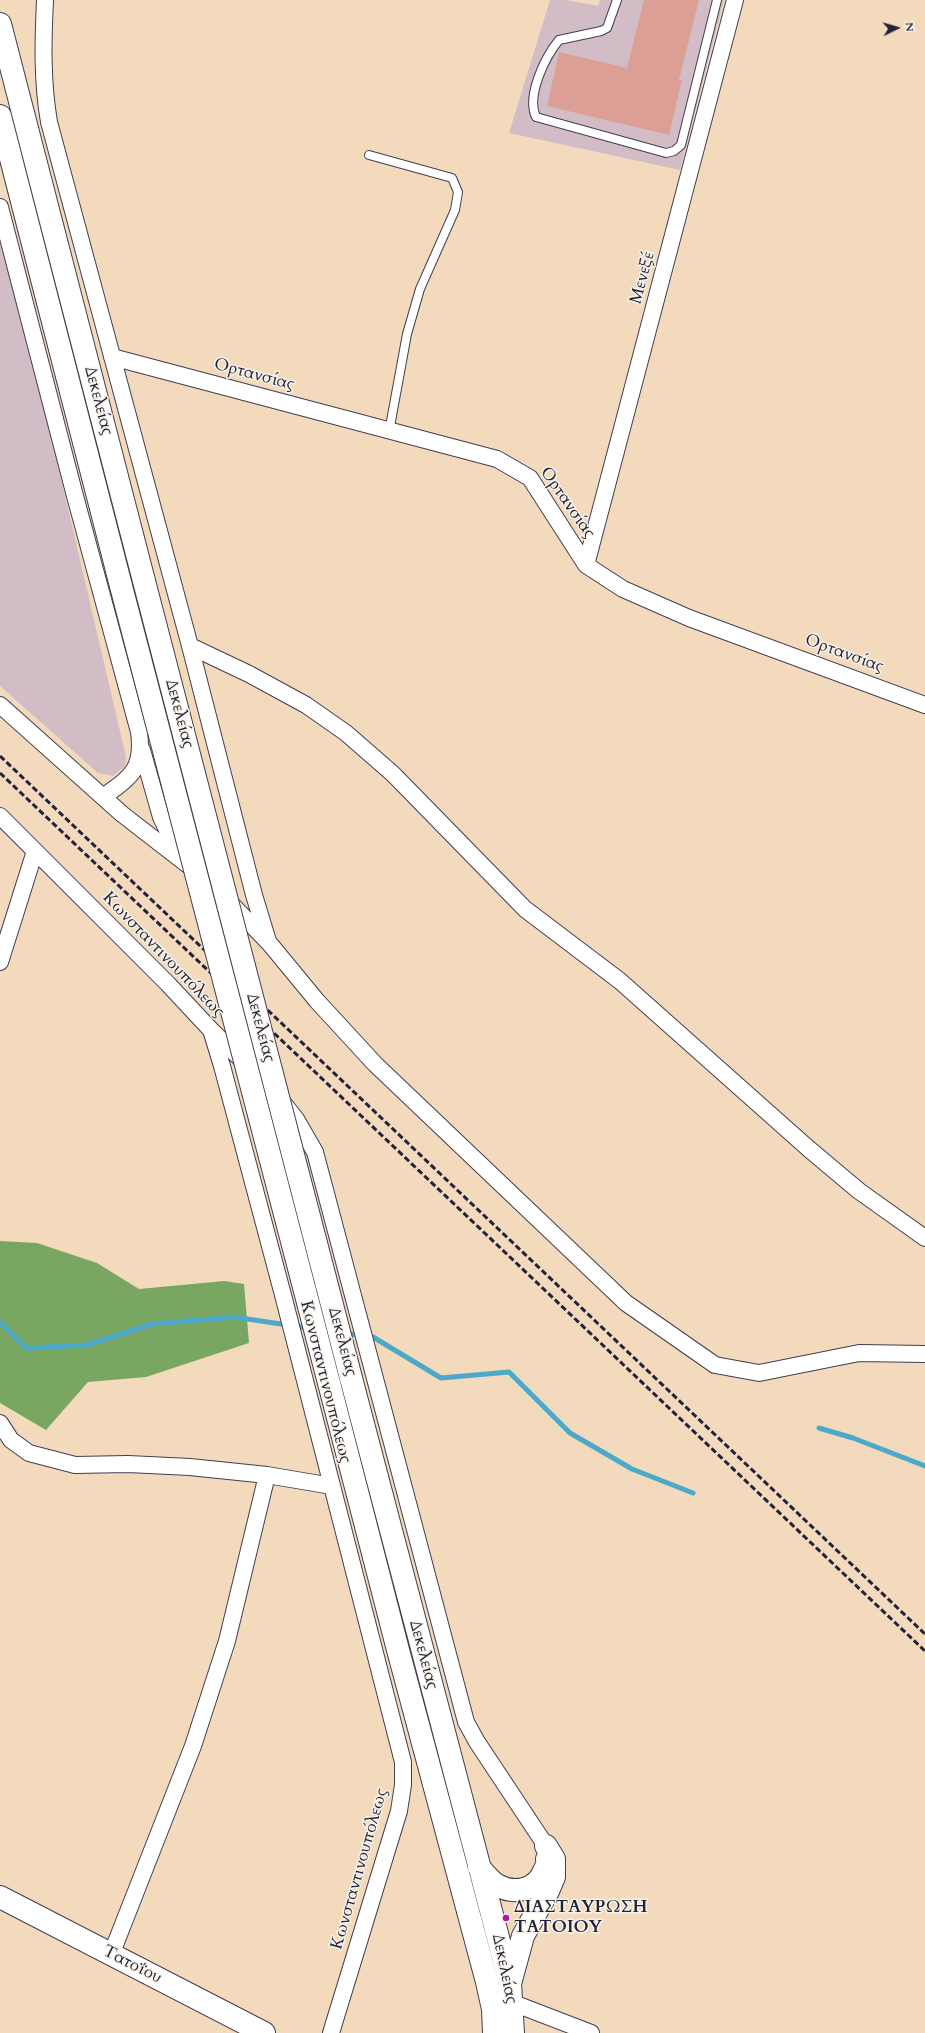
<!DOCTYPE html>
<html>
<head>
<meta charset="utf-8">
<style>
	body { margin:0 }
	#map { position:relative; width:925px; height:2033px; overflow:hidden; background:#f4dabc; font-family:Cardo,serif }
	canvas { display:block }
	.north { position:absolute; left:877px; top:8px; width:40px; height:40px; -webkit-text-stroke:3px #f7f3e8; paint-order:stroke; rotate:85deg; font-size:11px; font-weight:700; line-height:16px; text-align:center; color:#22223b }
	.north::after { content:''; display:block; margin:auto; width:14px; height:18px; background:#22223b; clip-path:polygon(50% 0,100% 100%,50% 72%,0 100%) }
</style>
</head>
<body>
<div id="map">
<canvas width="925" height="2033"></canvas>
<div class="north">N</div>
</div>
<script>
const ctx = document.querySelector('canvas').getContext('2d');
ctx.lineJoin = 'round';
function fill(path, color) { ctx.fillStyle = color; ctx.fill(path, 'evenodd'); }
function stroke(path, color, width, dash) { ctx.strokeStyle = color; ctx.lineWidth = width; ctx.lineCap = dash ? 'butt' : 'round'; ctx.setLineDash(dash || []); ctx.stroke(path); }
function write(font, color, halo, rows, align = 'center') {
  ctx.font = font + ' Cardo,serif'; ctx.lineWidth = 3; ctx.setLineDash([]); ctx.textBaseline = 'middle'; ctx.strokeStyle = halo; ctx.fillStyle = color; for (const [text, x, y, turn = 0] of rows) {
    ctx.save(); ctx.translate(x, y); ctx.rotate((+turn || 0) * Math.PI / 180); ctx.textAlign = isNaN(turn) ? turn : align; if (halo) ctx.strokeText(text, 0, 0); ctx.fillText(text, 0, 0); ctx.restore();
  }
}
fill(new Path2D(`
	M550,0H567L598,6L600,0H724L680,170L509,133Z
	M0,217L126,757L125,766L113,776L98,773L0,686Z`), '#d2bdc6');
fill(new Path2D(`
	M0,1241L37,1243L97,1263L139,1289L224,1281L244,1284L249,1343L146,1377L88,1382L46,1430L0,1403Z`), '#79a761');
stroke(new Path2D(`
	M0,1322L26,1348L87,1345L152,1324L234,1317L308,1328
	M344,1333L373,1337L441,1378L509,1372L570,1433L632,1469L693,1493
	M819,1428L853,1438L925,1466`), '#4ca9ca', 5);
fill(new Path2D(`
	M644,0H699L679,80H682L669,135L547,106L559,52L627,68Z`), '#db9f96');
const lane = new Path2D(`
	M617,0L607,28L601,31L559,40C545,57 526,96 536,117L666,153L674,151L681,145L717,0
	M369,155L452,178L458,192L455,210L420,289L407,334L389,432`);
const street = new Path2D(`
	M45,0C43,41 42,81 49,122L190,646L254,895L268,941
	M0,207L75,496L139,732C144,769 131,777 103,797
	M112,357L497,459L530,478L586,565L623,589L689,618L925,705
	M586,565L735,0
	M190,646L249,674L306,705L346,733L393,774L525,909L620,981L809,1149L859,1191L925,1238
	M0,705L122,814L211,883L270,944L317,1001L375,1064L626,1303L715,1365L759,1373L859,1353L925,1354
	M142,750L161,817L180,857
	M0,816L168,984L211,1030L222,1066L283,1295L403,1762V1785L399,1811L331,2033
	M0,962L35,851
	M212,1031L272,1089L296,1119L315,1152L466,1722L477,1742L546,1846
	M0,1423L11,1440L29,1453L75,1465L128,1464L190,1467L267,1475L332,1486
	M111,1955L193,1746L227,1641L267,1475
	M513,2003L591,2033`);
const secondary = new Path2D(`
	M0,24L144,581
	M0,116L121,586
	M351,1378L510,1983L513,2033
	M329,1383L398,1650L487,1982L493,2009L494,2033
	M479,1867C484,1873 490,1881 497,1885C514,1895 537,1890 544,1871C546,1867 548,1864 547,1859
	M0,1897L264,2033
	M511,1980L523,1936L548,1891L554,1877V1859L546,1846`);
stroke(lane, '#423e4e', 10);
stroke(street, '#423e4e', 18);
stroke(secondary, '#423e4e', 24);
stroke(lane, '#fff', 8);
stroke(street, '#fff', 16);
stroke(secondary, '#fff', 22);
stroke(new Path2D(`
	M0,756L925,1634
	M0,773L925,1651`), '#22223b', 3, [6, 3]);
const secondaryBridge = new Path2D(`
	M144,581L351,1378
	M121,586L329,1383`);
stroke(secondaryBridge, '#423e4e', 24, []);
stroke(secondaryBridge, '#fff', 22);
for (const [x, y, r, color] of [
	[506,1918,4,"#b5179e"]
]) { const dot = new Path2D(); dot.arc(x, y, r, 0, 2 * Math.PI); ctx.fillStyle = color; ctx.fill(dot); stroke(dot, '#f7f3e8', 1.5); }
write('17px', '#22223b', '#f7f3e8', [
	["Μενεξέ",643,278,-75],
	["Ορτανσίας",254,375,15],
	["Δεκελείας",98,401,75],
	["Ορτανσίας",567,503,55],
	["Ορτανσίας",844,654,20],
	["Δεκελείας",179,714,75],
	["Κωνσταντινουπόλεως",163,955,46],
	["Δεκελείας",260,1028,75],
	["Δεκελείας",342,1342,75],
	["Κωνσταντινουπόλεως",325,1382,76],
	["Δεκελείας",423,1655,75],
	["Κωνσταντινουπόλεως",360,1869,-74],
	["Τατοΐου",132,1965,27],
	["Δεκελείας",504,1969,78]
]);
write('bold 17px', '#22223b', '#f7f3e8', [
	["ΔΙΑΣΤΑΥΡΩΣΗ",514,1908],
	["ΤΑΤΟΙΟΥ",514,1928]
], 'left');
</script>
</body>
</html>
